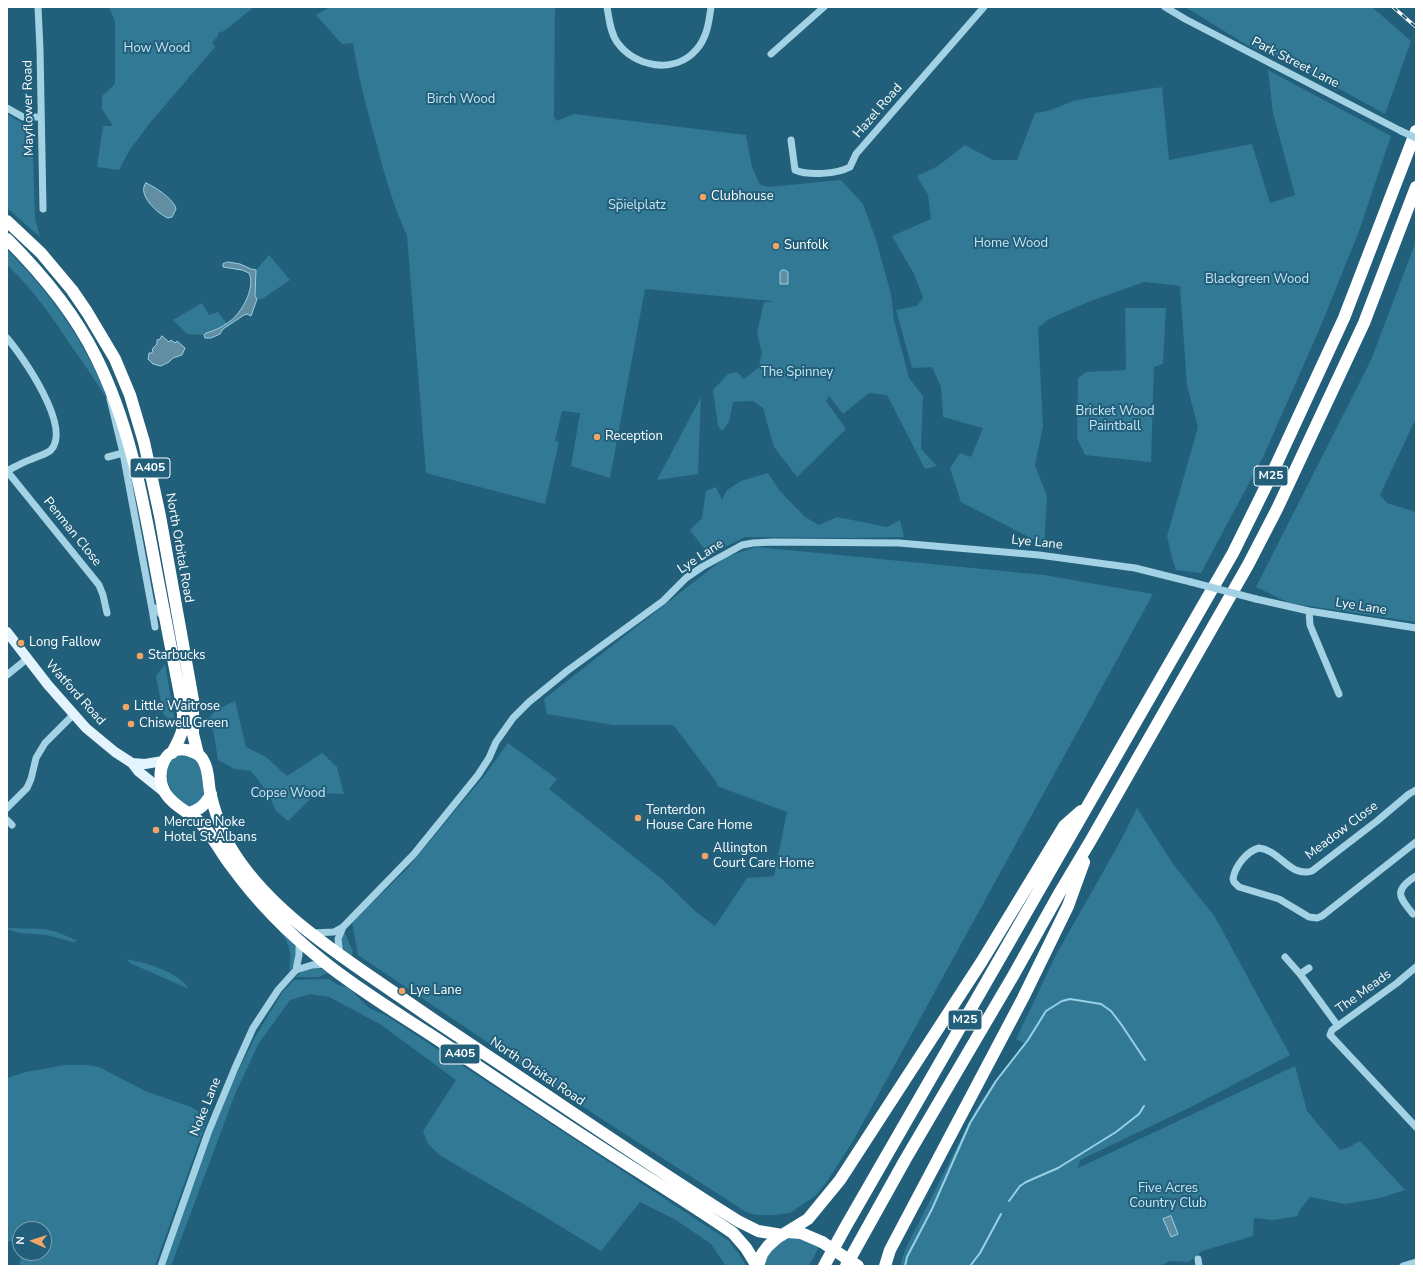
<!DOCTYPE html>
<html>
<head>
<meta charset="utf-8">
<style>
	body { margin:0 }
	#map { position:relative; width:1423px; height:1273px; overflow:hidden; background:#225f7a; font-family:"Nunito Sans",sans-serif }
	canvas { display:block }
	.frame { position:absolute; inset:0; border:8px solid #fff; pointer-events:none }
	.north { position:absolute; left:12px; top:1221px; width:40px; height:40px; box-sizing:border-box; background:#225f7a; border:1px solid #7a9faf; border-radius:50%; rotate:273deg; font-size:11px; font-weight:700; line-height:16px; text-align:center; color:#fff }
	.north::after { content:''; display:block; margin:auto; width:14px; height:18px; background:#f0a566; clip-path:polygon(50% 0,100% 100%,50% 72%,0 100%) }
</style>
</head>
<body>
<div id="map">
<canvas width="1423" height="1273"></canvas>
<div class="frame"></div>
<div class="north">N</div>
</div>
<script>
const ctx = document.querySelector('canvas').getContext('2d');
ctx.lineJoin = 'round';
function fill(path, color) { ctx.fillStyle = color; ctx.fill(path, 'evenodd'); }
function stroke(path, color, width, dash) { ctx.strokeStyle = color; ctx.lineWidth = width; ctx.lineCap = dash ? 'butt' : 'round'; ctx.setLineDash(dash || []); ctx.stroke(path); }
function write(font, color, halo, rows, align = 'center') {
  ctx.font = font + ' "Nunito Sans",sans-serif'; ctx.lineWidth = 4; ctx.setLineDash([]); ctx.textBaseline = 'middle'; ctx.strokeStyle = halo; ctx.fillStyle = color; for (const [text, x, y, turn = 0] of rows) {
    ctx.save(); ctx.translate(x, y); ctx.rotate((+turn || 0) * Math.PI / 180); ctx.textAlign = isNaN(turn) ? turn : align; if (halo) ctx.strokeText(text, 0, 0); ctx.fillText(text, 0, 0); ctx.restore();
  }
}
fill(new Path2D(`
	M109,7H254L224,31L218,33V36L212,42L215,47L149,124L129,151L119,170L97,167L103,126H113L102,109V96L115,84V21Z
	M330,7H555L554,117L557,121L574,114L746,135L752,167L760,185L769,187L841,180L863,204L876,240L891,294L894,320L909,378L923,396L921,449L937,466L925,469L887,395L869,393L843,414L829,396L826,401L846,429L797,477L774,447L763,408L753,401L733,402L729,422L722,431L718,426L713,390L728,374L737,372L744,379L758,368L762,353L757,333L764,302H772V301L645,289L610,478L571,466L580,413L562,411L555,441L559,442L545,504L426,473L407,236C394,207 385,177 377,146C368,112 358,78 353,43L342,44L316,15Z
	M1185,7H1372L1411,41L1385,114L1316,76L1247,45Z
	M1268,70L1391,136L1359,231L1320,328L1263,457L1201,573L1176,570L1172,558L1167,536L1198,427L1187,386L1180,286L1144,282L1088,302L1049,319L1038,328L1043,426L1035,465L1047,496L1044,545L961,502L950,468L960,453L971,457L983,428L943,417L941,387L932,367L912,368L896,310L917,306L923,298L914,274L892,236L931,219L928,195L917,176L938,166L965,145L993,160H1017L1035,113L1048,111L1076,100L1162,87L1169,160L1252,144L1270,203L1295,195L1273,113Z
	M7,114L22,123L32,124L35,218L40,237L7,208Z
	M1416,241V418L1380,495L1387,503L1416,512V622L1289,603L1256,587L1371,360Z
	M7,250C41,283 69,320 91,362C98,375 106,389 109,404C99,384 85,366 72,347C53,318 33,289 7,265Z
	M269,255L290,280L262,299H257L255,296L256,270Z
	M202,303L209,315L218,312L227,324L206,333L204,335L187,334L173,320Z
	M1125,308H1166L1163,364L1154,367L1151,462L1085,455L1077,438L1078,378L1086,372L1126,370Z
	M701,397L698,474L657,480Z
	M768,473L779,490L805,517L819,525L837,517L887,527L900,520L904,537L849,538L745,537L709,555L690,530L702,518L706,491L716,487L722,500L727,490L741,481Z
	M757,547L1044,575L1153,594L853,1141L826,1183L815,1196L790,1213L772,1215H756L746,1212L594,1114L358,955L352,922L405,871L484,776L508,743L557,779L549,789L663,880L696,912L715,926L747,878L774,876L787,812L717,786V783L675,727L672,725H613L547,714L544,699L727,556Z
	M165,664L175,721V722H174L164,715L163,712L156,676Z
	M235,701L246,747L266,757L287,776L322,753L337,767L344,794L316,793L288,821L276,811L268,793L251,771L235,769L218,760L214,735L209,718L216,710Z
	M179,755C183,755 188,755 192,756C201,761 206,787 203,796C202,801 195,807 189,807C179,809 164,781 166,771C167,763 173,759 179,755Z
	M1137,808L1173,864L1215,917L1290,1055L1189,1108L1080,1160L1078,1168L1295,1066L1307,1111L1340,1150L1347,1148L1360,1141L1405,1190L1380,1198L1345,1204L1310,1197L1299,1211L1298,1216L1273,1220L1254,1218L1253,1236L1202,1251L1189,1262L1170,1261L1160,1266H900L905,1250L976,1109L993,1083L1024,1043L1016,1039L1056,955L1121,840Z
	M274,925C289,939 308,950 289,972C293,950 289,941 274,925Z
	M9,928L44,929L57,932L78,941L73,942L47,935L19,933L7,929Z
	M344,931L353,952L350,958C341,949 340,943 344,931Z
	M126,959C143,962 180,972 189,989L130,963Z
	M312,968L324,969L341,982L338,981L327,973L319,977H295L306,969Z
	M329,979L338,985L349,988L369,1008L387,1016L729,1241L739,1254L746,1266H726L711,1244L676,1220L640,1202L601,1251L537,1212L441,1156L428,1144L423,1131L456,1080L380,1024L329,997L310,994L290,1000L259,1043L235,1094L171,1266H163L216,1116L255,1037L283,991L294,980Z
	M65,1065H87L99,1067L145,1091L191,1107L208,1117L155,1266H19L22,1253H44V1229H20V1244L11,1241L7,1242V1078L26,1072Z
	M794,1237L820,1245L809,1266H765C767,1250 779,1240 794,1237Z`), '#327996');
const water = new Path2D(`
	M146,183C154,186 175,200 176,209L172,217L168,218C158,214 136,194 146,183Z
	M615,199L635,201L636,207H634V210L614,208L613,204Z
	M228,262L240,264L251,269L256,270L255,296L257,299L251,316L247,314L244,315L223,329L220,334L211,338H205L204,335L206,333C214,331 222,327 229,322C241,314 256,288 249,273L242,270L223,267V264Z
	M782,270H785L788,272V284H780V273Z
	M162,336L169,342L171,340L175,343L177,341L185,348L182,355L173,358L169,362L161,366L153,364L148,359L149,353H152L153,348L157,344V340L160,339Z
	M1171,1216L1178,1234L1171,1237L1163,1219Z`);
fill(water, '#618ea1');
stroke(water, '#98d0e6', 1);
stroke(new Path2D(`
	M1009,1201L1020,1186L1026,1182L1058,1168L1116,1132L1139,1114L1144,1106
	M905,1266L907,1257L932,1209L970,1123L996,1081L1028,1040L1046,1011L1062,1001L1070,999L1101,1004L1111,1011L1121,1024L1145,1060
	M970,1266L980,1253L1001,1214`), '#98d0e6', 2);
stroke(new Path2D(`
	M38,7L40,49L43,209
	M607,7C609,18 610,32 617,42C635,68 675,74 696,50C707,38 709,22 711,7
	M1165,7L1185,19L1401,131
	M771,54L824,7
	M7,108L23,117H41
	M791,140L795,170C809,176 837,174 850,167L856,154L984,7
	M7,338C23,357 72,427 51,450C45,455 38,456 32,459C23,462 15,467 7,471
	M110,399L123,453L152,609L155,608L163,617
	M108,457L123,453
	M7,471L99,585L103,595L107,613
	M1256,599L1309,611L1416,628
	M152,609L155,627
	M1309,611L1310,625L1339,694
	M7,675L28,658
	M1416,790L1409,794L1377,821L1312,871C1290,878 1280,850 1259,848C1247,851 1235,866 1233,879L1234,882L1239,887L1279,899L1309,917L1317,918L1322,916L1416,842
	M7,808L27,788L31,779L36,758L45,743L73,715
	M7,820L12,825
	M1413,914C1398,896 1394,890 1416,876
	M312,933L334,932L343,927L414,854L478,775L489,758L496,742L513,718L529,702L567,671L663,601L686,578L702,567L742,545L753,543L773,542L899,543L1039,555L1135,568L1191,582
	M340,955L338,939L343,927
	M1285,957L1300,974L1338,1026
	M1416,967L1397,983L1332,1030L1330,1035L1416,1127
	M296,970L299,955V942
	M1300,974L1309,968
	M1198,1259L1199,1266
	M161,1266L208,1133L235,1068L253,1028L278,990L296,970L312,965L327,964
	M1403,1266L1416,1262`), '#a4d2e5', 7);
stroke(new Path2D(`
	M7,632L48,685L86,728L115,752L132,763L138,771L163,791
	M132,763L145,764L163,761`), '#e4f4fc', 10);
stroke(new Path2D(`
	M7,221L41,253L72,290L87,312L115,359L130,395L144,442L160,516L193,700V734L198,754
	M7,239C42,274 74,312 96,357C128,421 141,489 154,559C163,608 173,657 182,705C185,728 183,733 172,753
	M188,813C200,810 205,805 211,794
	M787,1232L801,1233L822,1242
	M757,1266L746,1248L733,1233C687,1201 638,1172 591,1141C537,1106 484,1070 431,1035C394,1011 356,988 323,961C288,933 258,903 232,867C220,852 210,830 195,818C185,810 174,806 166,794C152,773 166,740 193,752C199,754 202,757 204,762C209,771 208,782 210,792C214,809 220,827 228,843C262,904 329,948 386,987C419,1010 453,1033 488,1056C571,1111 653,1168 738,1221L758,1231L782,1235
	M758,1266L762,1254L768,1246L777,1238L808,1219L840,1180L982,961L1064,826L1081,811
	M824,1266L846,1226L1233,553L1270,478L1344,318L1416,131
	M846,1266L905,1160L1013,976L1060,892L1091,840L1248,565L1277,509L1364,323L1416,187
	M885,1266L890,1250L1023,998L1068,906L1084,862`), '#fff', 12);
const rail = new Path2D(`
	M1393,7L1416,27`);
stroke(rail, '#fff', 3.5);
stroke(rail, '#225f7a', 2, [6]);
stroke(new Path2D(`
	M1401,131L1416,138
	M1191,582L1256,599`), '#a4d2e5', 7);
stroke(new Path2D(`
	M822,1242L858,1266`), '#fff', 12);
for (const [x, y, r, color] of [
	[703,197,4,"#f0a566"],
	[776,246,4,"#f0a566"],
	[597,437,4,"#f0a566"],
	[21,643,4,"#f0a566"],
	[140,656,4,"#f0a566"],
	[126,707,4,"#f0a566"],
	[131,724,4,"#f0a566"],
	[638,818,4,"#f0a566"],
	[156,830,4,"#f0a566"],
	[705,856,4,"#f0a566"],
	[402,991,4,"#f0a566"]
]) { const dot = new Path2D(); dot.arc(x, y, r, 0, 2 * Math.PI); ctx.fillStyle = color; ctx.fill(dot); stroke(dot, '#225f7a', 1.5); }
for (const [x, y, w] of [
	[150,468,40],
	[1271,476,34],
	[965,1020,34],
	[460,1054,40]
]) { const box = new Path2D(); box.roundRect(x - w / 2, y - 10, w, 20, 3); ctx.fillStyle = '#225f7a'; ctx.fill(box); stroke(box, '#fff', 1); }
write('bold 12px', '#fff', null, [
	["A405",150,468],
	["M25",1271,476],
	["M25",965,1020],
	["A405",460,1054]
]);
write('13px', '#c7e7f4', '#225f7a', [
	["How Wood",157,49],
	["Birch Wood",461,100],
	["Spielplatz",637,206],
	["Home Wood",1011,244],
	["Blackgreen Wood",1257,280],
	["The Spinney",797,373],
	["Bricket Wood",1115,412],
	["Paintball",1115,427],
	["Copse Wood",288,794],
	["Five Acres",1168,1189],
	["Country Club",1168,1204]
]);
write('13px', '#fff', '#225f7a', [
	["Park Street Lane",1295,63,27],
	["Mayflower Road",29,108,-91],
	["Hazel Road",878,111,-49],
	["Penman Close",72,532,51],
	["Lye Lane",1037,543,6],
	["North Orbital Road",179,548,80],
	["Lye Lane",701,557,-33],
	["Lye Lane",1361,607,9],
	["Watford Road",75,693,48],
	["Meadow Close",1342,831,-37],
	["The Meads",1364,992,-36],
	["North Orbital Road",537,1072,34],
	["Noke Lane",206,1107,-68]
]);
write('13px', '#fff', '#225f7a', [
	["Clubhouse",711,197],
	["Sunfolk",784,246],
	["Reception",605,437],
	["Long Fallow",29,643],
	["Starbucks",148,656],
	["Little Waitrose",134,707],
	["Chiswell Green",139,724],
	["Tenterdon",646,811],
	["House Care Home",646,826],
	["Mercure Noke",164,823],
	["Hotel St Albans",164,838],
	["Allington",713,849],
	["Court Care Home",713,864],
	["Lye Lane",410,991]
], 'left');
</script>
</body>
</html>
